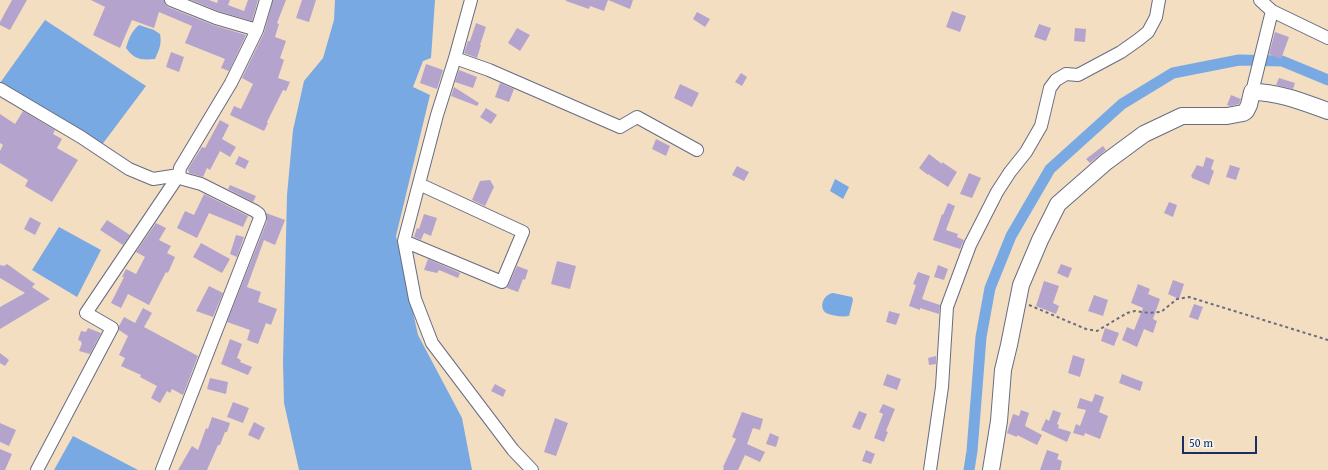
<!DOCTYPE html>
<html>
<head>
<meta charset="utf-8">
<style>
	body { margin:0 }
	#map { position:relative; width:1328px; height:470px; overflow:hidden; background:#f3dec1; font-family:"Gentium Book Plus",serif }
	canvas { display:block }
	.scale { position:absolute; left:1182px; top:436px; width:75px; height:18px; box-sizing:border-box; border:2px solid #1b2f5e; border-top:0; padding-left:5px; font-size:12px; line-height:14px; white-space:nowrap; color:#1b2f5e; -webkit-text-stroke:3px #f6f6f2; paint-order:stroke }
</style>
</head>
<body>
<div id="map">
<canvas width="1328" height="470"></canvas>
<div class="scale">50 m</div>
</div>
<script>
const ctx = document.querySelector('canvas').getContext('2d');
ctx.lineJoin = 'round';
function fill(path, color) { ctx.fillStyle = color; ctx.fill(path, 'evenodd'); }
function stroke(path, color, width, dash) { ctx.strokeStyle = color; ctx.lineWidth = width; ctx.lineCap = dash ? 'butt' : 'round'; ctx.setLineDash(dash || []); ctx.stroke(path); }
fill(new Path2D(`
	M335,0H435L431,58L423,61L413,87L430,95L396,236L418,335L462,418L472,470H299L284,403L283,362L287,195L293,130L304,81L323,58L334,20Z
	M45,20L146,86L101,146L0,86V83Z
	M139,25L154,30L160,34C162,44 159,50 155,59C141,60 135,60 126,48C129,38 131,32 139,25Z
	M835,179L849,187L843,199L830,191Z
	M59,227L101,250L77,297L32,270Z
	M833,293L852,297L853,300L849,316C842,317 833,316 826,313C818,307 824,294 833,293Z
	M73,436L138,470H54Z`), '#79a9e3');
stroke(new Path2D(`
	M969,470L972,451L981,337L990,288L1011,236L1050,169L1122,104L1173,73L1239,60L1282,61L1328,80`), '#79a9e3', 11);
fill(new Path2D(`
	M12,0H27L10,30L0,25V22Z
	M91,0H164L165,4L168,7L213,25L246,35L229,71L221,68L225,59L185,43L192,26L159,12L154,28L132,20L120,48L93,35L105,7Z
	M191,0H209L217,3L218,0H230L228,5L244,11L248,0H258L252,21L218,11Z
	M273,0H286L277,23L279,24L275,37L286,41L280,58L284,60L278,78L290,82L286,91L283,90L267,122L268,123L264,131L230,115L234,106L241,109L253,84L242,78L264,33Z
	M302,0H316L309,22L296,18Z
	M566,0H608L604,11L590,6L589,9L566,1Z
	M608,0H633L630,9Z
	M952,11L966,16L960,32L946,27Z
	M697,12L710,19L705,27L693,19Z
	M476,23L486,27L480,45H481L477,58L464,53L468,41H470Z
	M1039,24L1051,28L1046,41L1034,37Z
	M517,28L530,35L520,51L508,43Z
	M1075,28L1086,29L1085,42L1074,41Z
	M1275,32L1289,37L1281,59L1269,54Z
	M171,52L184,57L179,72L166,67Z
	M426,64L443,70L437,89L420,83Z
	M459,70L477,77L473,88L455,82Z
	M741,73L747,77L742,86L735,82Z
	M1279,78L1295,83L1293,89L1276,85Z
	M500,83L514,89L509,102L495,97Z
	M680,84L699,93L692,107L674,98Z
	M454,87L479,103L477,106L451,96Z
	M1231,95L1241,99L1239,104L1230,106L1227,105Z
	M486,108L497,115L491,124L480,117Z
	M23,111L55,130L53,134L62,139L57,148L78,160L52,202L25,186L28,180L0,163V151L3,145L0,143V114L15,124Z
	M220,120L229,125L222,139L236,147L230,157L220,151L210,170L207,168L203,177L189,173L188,169L202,147L205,148Z
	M656,139L670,146L666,156L652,149Z
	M1103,146L1106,150L1090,163L1086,159Z
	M929,154L942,164V162L957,172L948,187L928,174V175L919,168Z
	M239,156L249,161L245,169L235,164Z
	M1206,157L1214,160L1211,169L1214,171L1209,185L1192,178V177L1191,176L1197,165L1203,167Z
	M1230,165L1240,168L1236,180L1226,177Z
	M737,166L749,172L744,181L732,175Z
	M969,173L981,178L972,198L960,194Z
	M490,180L494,187L485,206L472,200L480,181Z
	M230,185L256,196L253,202L228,189Z
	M204,194L248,216L243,227L209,213L197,238L177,228L185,211L194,215Z
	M1169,202L1177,205L1173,217L1164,213Z
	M948,203L955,206L946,230L958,234L957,237L964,240L960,249L933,240L942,214L943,215Z
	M266,213L285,220L275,245L264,240L247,287L261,292L258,302L277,309L271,325L266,323L258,344L247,340L250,330L227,322L267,221Z
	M424,214L437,218L431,236L424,233L421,240L414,237L417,228L419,229Z
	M30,217L41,223L35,235L24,229Z
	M107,220L130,235L123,245L100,230Z
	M156,223L166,228L159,240L171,246L167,253L175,257L168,273L166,272L149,305L128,294L121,308L111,303L124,277H122L126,269L136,274L145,257L136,252Z
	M236,235L244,237L237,257L230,254Z
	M201,243L230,259L222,273L193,257Z
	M428,259L460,273L458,278L439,270L437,273L424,270Z
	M557,261L576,266L570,289L551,284Z
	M7,264L35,284L32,287L50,299L0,329V307L25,293L0,278V265L4,266Z
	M1061,264L1072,268L1068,278L1057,273Z
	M938,265L948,269L944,280L934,277Z
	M517,266L528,270L525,280L523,279L518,292L507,288Z
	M918,272L930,276L922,299L940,305L939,314L920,308V310L909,306L916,285L913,284Z
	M1173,280L1184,284L1179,299L1168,294Z
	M1044,281L1059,286L1053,303L1059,306L1056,314L1036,306Z
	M1138,284L1150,289L1148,294L1160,299L1153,319L1157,321L1153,333L1144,329L1137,347L1122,340L1127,327L1134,330L1143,308L1131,303Z
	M209,286L223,293L213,317L196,311Z
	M1094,295L1108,300L1103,316L1088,311Z
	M1194,304L1203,307L1198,320L1189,317Z
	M143,308L152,313L144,327L198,356L183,395L172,389L170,393L167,391L160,403L151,398L157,386L140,377L141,375L121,366L125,358L119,355L128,336L119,330V326L124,317L135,323Z
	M889,311L900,314L896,325L886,322Z
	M88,328L101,333L90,354L79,351L82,343H81V341L78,340L81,331L86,332Z
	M1105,328L1119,333L1114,346L1101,341Z
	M230,339L242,344L237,358L241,360L240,362L252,367L248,375L221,364Z
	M0,353L9,360L5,366L0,363Z
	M1073,355L1085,359L1080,377L1068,373Z
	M936,356V364L929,365L928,358Z
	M887,374L901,379L897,390L883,385Z
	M1122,374L1143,382L1140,391L1119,383Z
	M210,378L228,382L226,394L207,389Z
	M495,384L506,390L503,397L491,391Z
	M1095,394L1104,397L1099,412L1108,416L1100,439L1085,433L1084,436L1073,433L1076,424L1080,426L1086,410L1077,408L1080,398L1092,402Z
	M233,402L249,408L243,423L227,417Z
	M883,404L895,409L886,431L888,432L884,442L874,438L883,414L879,412Z
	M1021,410L1029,413L1025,426L1042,435L1037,445L1017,435V437L1007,433L1013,414L1019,416Z
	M1053,410L1061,413L1057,424L1059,425L1058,428L1071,432L1067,442L1041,430L1046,419L1049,421Z
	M859,411L867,414L860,430L852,427Z
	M742,412L763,419L760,430L753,428L747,444L765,452L760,462L745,455L738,470H723L724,468L723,467L736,439L732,437Z
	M212,417L230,423L227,432H225L220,445H218L207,470H178L192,446L198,450L206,428L208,429Z
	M555,418L568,423L556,456L544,452Z
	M254,422L265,428L259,440L248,435Z
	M0,423L16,430L9,446L0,442Z
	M770,433L779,437L776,447L766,444Z
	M0,449L12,454L5,470H0Z
	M866,450L875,454L871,464L862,461Z
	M1047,450L1059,454L1057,459L1062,461L1060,470H1040Z`), '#b4a4cd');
const street = new Path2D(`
	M171,0L216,18L257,30
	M471,0L455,58L437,115L404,241L415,299L432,343L513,450L532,470
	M1260,0L1272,11L1328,38
	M455,58L489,70L620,127L637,117L697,150
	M0,89L81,137L129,169L153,179L179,175
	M1252,92L1272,11
	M404,241L502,282L523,232L419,184
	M37,470L112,328L86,313L179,175
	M162,470L260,218L259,214L255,211L201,184L183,179L179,175L180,168L231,83L257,30L266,0
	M930,470L942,387L947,307L970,245L997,192L1010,172L1026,152L1041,126L1050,88L1056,80L1066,74L1078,75L1121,52L1138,40L1148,32L1156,17L1159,0`);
const secondary = new Path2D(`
	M991,470L999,421L1003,370L1009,345L1021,285L1040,240L1058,204L1106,162L1144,134L1182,116H1227L1243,113L1246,111L1249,105L1252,92C1279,92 1303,102 1328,111`);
stroke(street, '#676c81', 14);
stroke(secondary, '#676c81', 18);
stroke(new Path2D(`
	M1029,305L1086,329L1097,331L1127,313L1135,311L1149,313L1161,312L1177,299L1189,297L1328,340`), '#676c81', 2, [3, 3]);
stroke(street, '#fff', 12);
stroke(secondary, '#fff', 16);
</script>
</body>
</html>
